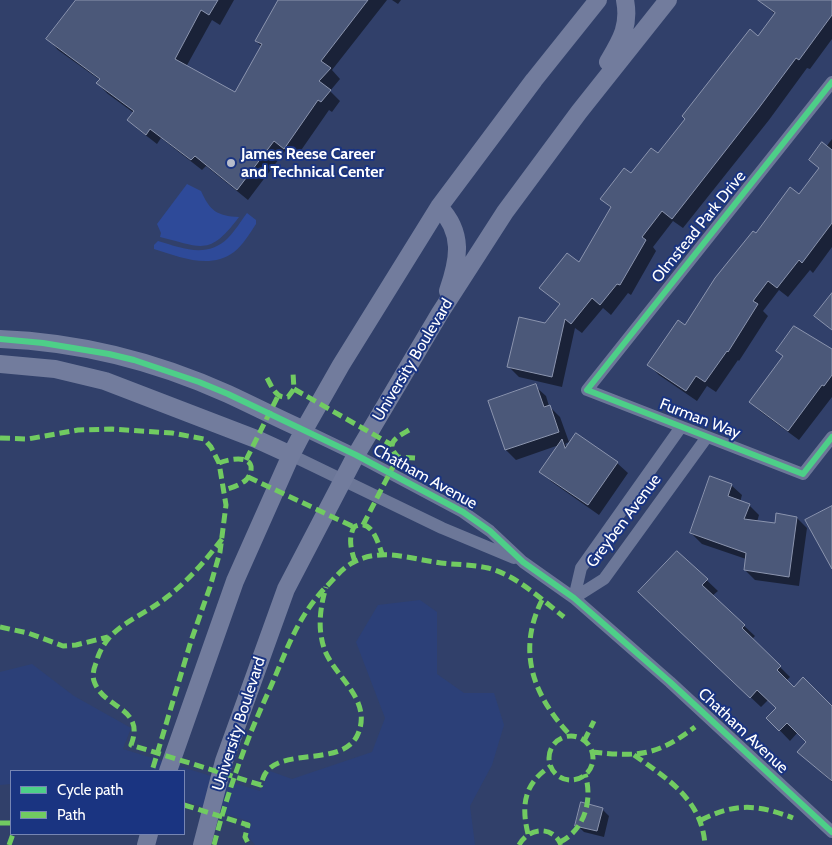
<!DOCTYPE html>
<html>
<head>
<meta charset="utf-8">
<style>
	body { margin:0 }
	#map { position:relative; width:832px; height:845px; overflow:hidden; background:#31406a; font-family:Cabin,sans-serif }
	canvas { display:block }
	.legend { position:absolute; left:10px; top:770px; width:175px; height:65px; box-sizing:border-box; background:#1a3481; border:1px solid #7685b3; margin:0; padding:6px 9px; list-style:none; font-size:15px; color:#fff }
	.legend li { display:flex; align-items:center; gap:10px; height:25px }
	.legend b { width:25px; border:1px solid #7685b3 }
</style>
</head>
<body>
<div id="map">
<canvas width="832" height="845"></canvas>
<ul class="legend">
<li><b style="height:6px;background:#4dcf88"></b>Cycle path</li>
<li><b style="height:6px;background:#71cb61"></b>Path</li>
</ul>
</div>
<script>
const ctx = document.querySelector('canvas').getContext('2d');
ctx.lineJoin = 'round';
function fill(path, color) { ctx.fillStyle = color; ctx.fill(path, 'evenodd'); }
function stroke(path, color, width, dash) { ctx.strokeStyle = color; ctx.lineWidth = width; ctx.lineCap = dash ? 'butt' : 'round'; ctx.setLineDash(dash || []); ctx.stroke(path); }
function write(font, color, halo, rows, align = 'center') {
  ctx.font = font + ' Cabin,sans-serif'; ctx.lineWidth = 4; ctx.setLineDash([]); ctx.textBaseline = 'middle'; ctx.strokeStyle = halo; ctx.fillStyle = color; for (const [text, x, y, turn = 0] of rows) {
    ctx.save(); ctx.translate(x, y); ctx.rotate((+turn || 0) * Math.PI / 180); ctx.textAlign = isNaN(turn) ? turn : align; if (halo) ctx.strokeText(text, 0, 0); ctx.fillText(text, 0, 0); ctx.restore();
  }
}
fill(new Path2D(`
	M187,184L201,191C210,211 217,216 239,217C209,257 202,247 160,237L161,233L157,224Z
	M247,213L256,220V224C250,233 243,245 234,252C210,270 180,257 154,249V245L158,241C182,248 207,259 228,238C235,231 241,221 247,213Z`), '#2e4a99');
fill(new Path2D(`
	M420,600L437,612V674L464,693H494L504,725L492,765L470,806L475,845H255L247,835L251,822L184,801V771H11V784L0,785V672L32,664L74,696L131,728L123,749L260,791L270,771L292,779L372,752L385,718L356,642L378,605Z`), '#2c4078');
fill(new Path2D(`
	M77,0H234L220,25L212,20L186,67L235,94L262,47L256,41L279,0H387L332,70L340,79L330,91L340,101L332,112L329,110L295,159L285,151L248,200L206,166L202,170L161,138L157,144L139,130L129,120L134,113L108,94L97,83L100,80L58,50L48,39Z
	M392,0H401L398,4Z
	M765,0H832V39L810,69L807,68L769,120L683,228L673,221L653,247L656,251L631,295L628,293L611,315L603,308L582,333L575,328L562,387L519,377L509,367L560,305L541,288L579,264L612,209L602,199L658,155L759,38L776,15L763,3Z
	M832,139V247L813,273L810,270L788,297L779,290L763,311L768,316L739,361L738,360L716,392L707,386L697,401L659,375L649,365L685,327L756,235L800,195L820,169L811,160L826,147Z
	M777,351H832V397L799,440L761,412L750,402L784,357Z
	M535,386L546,396L549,406L560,417L569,442L565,444L568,447L617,463L628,473L599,515L552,482L541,472L559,445L516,460L506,450Z
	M731,485L742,495L740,502L749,505L759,515L757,522L776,525L797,518L807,528L799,586L755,580L745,570L746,559L702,544L691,533Z
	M677,552L718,591L712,596L755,636L752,639L790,677L786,681L794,689L832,708V782L799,752L808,742L798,732L790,741L768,718L777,708L768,700L761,707L679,630Z
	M602,809L609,816L604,837L584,832L577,825Z`), '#0007');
const building = new Path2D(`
	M76,0H218L209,15L201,10L175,59L235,92L262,44L255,41L278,0H368L321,61L331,68L319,81L331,90L321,102L318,100L284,149L274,141L237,190L195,156L191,160L150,129L146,135L127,120L134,111L96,83L100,79L46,39Z
	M758,0H832V15L799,60L796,58L758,109L672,219L662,211L642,237L646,240L620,285L617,284L600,305L592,298L571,324L565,319L552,377L507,367L519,317L545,323L560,304L539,288L567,253L579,262L611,207L600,199L624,168L631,173L651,148L658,153L685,119L682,116L750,29L758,36L775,13Z
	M822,142L832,150V223L802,263L799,260L777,288L768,281L753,301L758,304L728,352L727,351L705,382L696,376L686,391L647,365L678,320L685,325L715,278L753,231L756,233L790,187L799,194L819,168L809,160Z
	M832,293V330L814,316Z
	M794,326L832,349V375L824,386L822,385L788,431L749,402L783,356L776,351Z
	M536,384L544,407L550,405L559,432L505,450L488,401Z
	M576,433L618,462L588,505L539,472L562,439L565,448Z
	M710,476L732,484L728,496L750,504L744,519L775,523L776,513L797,517L789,577L744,570L746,553L690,533Z
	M832,506V569L805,520Z
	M677,551L708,579L702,585L745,625L742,628L781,666L777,670L794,687L803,677L832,706V781L797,752L806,742L787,723L779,731L766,718L776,708L757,690L750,698L638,592Z
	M581,802L603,808L597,831L575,826Z`);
fill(building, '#4b5879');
stroke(building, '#8b94ae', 1);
stroke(new Path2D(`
	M832,82L587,390L803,474L832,437
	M304,430L356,455L463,512L490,531L523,562L574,598L670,682L832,832
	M291,455L442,528L514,558
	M574,598L604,579L707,437
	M574,598L581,568L681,427`), '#6c7798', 12);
stroke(new Path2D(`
	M608,62C621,40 630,26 625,0
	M439,207C464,233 459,259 448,291
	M0,339C78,342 157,362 228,394C254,406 279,419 304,430
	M0,364L55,369L105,381L256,439L291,455
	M168,771L235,581L291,455L304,430L341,365L439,207L534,80L598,0
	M146,845L149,834
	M202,845L224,761L286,589L356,455L440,313L505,212L579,112L668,0`), '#727c9d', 18);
stroke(new Path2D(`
	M267,378C272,387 276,399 288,397L294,389L293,373
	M294,389L392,445
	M409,430C397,437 384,443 398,457L415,458
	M0,438L28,439L78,430L112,429L172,433L204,439L211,447L219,463L226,505L220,552L210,587L191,641L152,771
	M246,460L278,396
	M219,463C226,460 253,453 251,470C251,473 248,478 246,480C240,485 231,488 224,490
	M248,477L354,527
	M363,525L398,457
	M222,539C206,560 188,581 167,597C140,619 106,625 96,663C94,668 92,675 94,681C103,709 146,707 131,745L261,785C262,782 263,777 265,774C281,747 341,767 357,736C374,701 336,678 325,651C317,629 320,608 326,587
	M355,562C351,549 348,539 354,527C371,517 378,542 382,554
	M542,600C516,652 534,697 571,736
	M0,627L28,633L63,646L76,645L108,637
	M549 758a22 22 0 1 1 44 0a22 22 0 1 1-44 0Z
	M584,741L594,721
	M592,752C638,757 657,756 695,727
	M634,755C668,779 702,800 705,845
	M184,805L248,825L245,837L249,845
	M701,820C735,803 757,804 793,818
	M0,823H11
	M528,834C521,805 524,783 551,766
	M560,842C585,830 593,799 585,774
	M9,845L13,834
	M214,845C227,794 245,743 267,695C285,656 295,619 326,587C335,578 342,568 354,562C380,548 408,558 435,562C452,565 471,564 488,568C516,575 541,599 564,617
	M519,845C529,827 553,825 561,845`), '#71cb61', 5, [10, 5]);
stroke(new Path2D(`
	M832,82L587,390L803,474L832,437
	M0,339L43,343L109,354L134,360L199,382L228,394L356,455L463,512L490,531L523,562L574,598L670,682L832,832`), '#4dcf88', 6);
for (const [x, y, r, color] of [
	[231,163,5,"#b7bccb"]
]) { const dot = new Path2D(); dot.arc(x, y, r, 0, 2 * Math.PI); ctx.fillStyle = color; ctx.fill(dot); stroke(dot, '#1a3481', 2); }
write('bold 16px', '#fff', '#1a3481', [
	["James Reese Career",241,154],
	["and Technical Center",241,172]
], 'left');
write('16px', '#fff', '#1a3481', [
	["Olmstead Park Drive",699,227,-51],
	["University Boulevard",413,360,-59],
	["Furman Way",700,419,21],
	["Chatham Avenue",425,477,29],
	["Greyben Avenue",624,521,-53],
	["University Boulevard",239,724,-72],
	["Chatham Avenue",743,731,43]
]);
</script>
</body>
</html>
